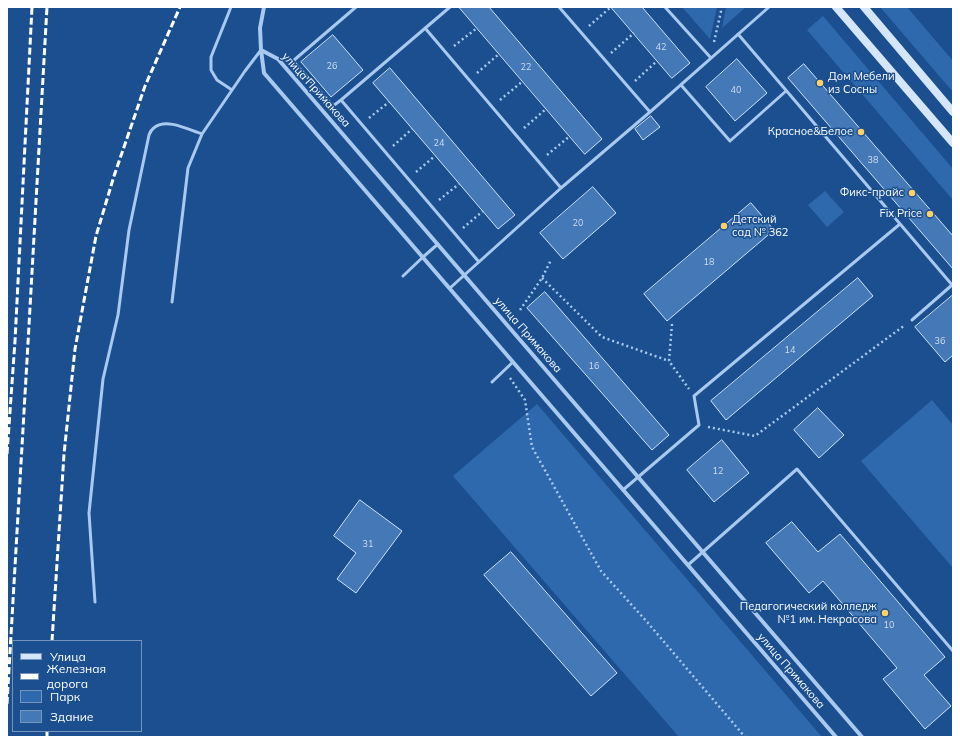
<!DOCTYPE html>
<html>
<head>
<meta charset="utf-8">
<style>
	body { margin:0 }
	#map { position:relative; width:960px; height:744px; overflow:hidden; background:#1b4f8f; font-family:Mulish,sans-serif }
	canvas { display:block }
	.frame { position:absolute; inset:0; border:8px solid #fff; pointer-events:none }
	.legend { position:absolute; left:12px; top:640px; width:130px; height:92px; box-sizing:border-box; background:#1b4f8f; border:1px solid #7695bc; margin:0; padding:5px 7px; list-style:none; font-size:12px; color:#fff }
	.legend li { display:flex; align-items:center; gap:8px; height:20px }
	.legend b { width:20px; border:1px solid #7695bc }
</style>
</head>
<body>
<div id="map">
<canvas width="960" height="744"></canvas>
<div class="frame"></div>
<ul class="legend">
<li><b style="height:5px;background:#d6e6fa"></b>Улица</li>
<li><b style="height:5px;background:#fff"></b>Железная дорога</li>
<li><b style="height:11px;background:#2e69ad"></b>Парк</li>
<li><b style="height:11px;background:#4478b7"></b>Здание</li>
</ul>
</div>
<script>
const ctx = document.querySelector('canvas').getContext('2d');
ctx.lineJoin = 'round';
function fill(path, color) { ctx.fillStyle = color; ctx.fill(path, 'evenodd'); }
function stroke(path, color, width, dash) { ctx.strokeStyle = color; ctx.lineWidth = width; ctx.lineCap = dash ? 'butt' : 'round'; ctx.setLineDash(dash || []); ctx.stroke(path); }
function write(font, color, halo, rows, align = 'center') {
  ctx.font = font + ' Mulish,sans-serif'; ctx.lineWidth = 3; ctx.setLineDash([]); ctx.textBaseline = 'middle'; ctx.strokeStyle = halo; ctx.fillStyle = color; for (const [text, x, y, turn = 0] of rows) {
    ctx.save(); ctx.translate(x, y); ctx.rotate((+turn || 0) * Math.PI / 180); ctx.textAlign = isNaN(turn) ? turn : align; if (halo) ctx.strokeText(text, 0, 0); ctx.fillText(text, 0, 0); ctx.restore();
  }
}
fill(new Path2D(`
	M682,7H717L710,39Z
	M726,7H746L722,28Z
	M880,7H907L953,61V92Z
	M823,16L953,169V200L807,30Z
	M825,191L844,212L827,227L808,205Z
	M932,400L953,425V568L861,461Z
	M537,404L822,737H679L453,476Z`), '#2e69ad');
const building = new Path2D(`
	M459,7H489L602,139L585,154Z
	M611,7H642L690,63L672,78Z
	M333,35L363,70L331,97L301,62Z
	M737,59L767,93L735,121L706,87Z
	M804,64L953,236V269L788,78Z
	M390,68L515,215L498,229L373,83Z
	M651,116L660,127L643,140L635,129Z
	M593,187L616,213L563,259L540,233Z
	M751,203L774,230L667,321L644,294Z
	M858,278L873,296L726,420L711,401Z
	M545,292L669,435L652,450L527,308Z
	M953,295V355L945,362L915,327Z
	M818,408L844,435L819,458L794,430Z
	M722,440L749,473L714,502L687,470Z
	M360,500L402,531L356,593L337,579L356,553L334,536Z
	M792,522L818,552L840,534L945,657L924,675L951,706L925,729L883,679L897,668L823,581L809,593L766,543Z
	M511,552L617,673L591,696L484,575Z`);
fill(building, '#4478b7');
stroke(building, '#cfe3fa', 1);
stroke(new Path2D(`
	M589,26L611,7
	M714,42L722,7
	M454,46L477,28
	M611,53L634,33
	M477,73L499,54
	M635,81L657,61
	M500,100L523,81
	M369,118L389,102
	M524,128L546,109
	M393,146L412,129
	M547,155L570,136
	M416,172L435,156
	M439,200L459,184
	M463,228L483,211
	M542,278L602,337L669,361
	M520,310L542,278L551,260
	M672,324L669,361L689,389
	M510,378L525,400L532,447L601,571L648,623L745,737
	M708,427L755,436L905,325`), '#a9c9ee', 2.5, [2, 3]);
stroke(new Path2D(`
	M231,7L211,57V70L217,80L232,90
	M356,7L293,61L333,106L341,100L479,262
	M559,7L650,112
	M665,7L711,58
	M425,28L561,188
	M738,34L953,286
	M681,85L730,141L786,91
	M341,100L450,7
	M403,276L423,257L438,244
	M450,288L561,188L650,112L769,7
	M172,302L188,168L202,134L245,71L261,50
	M912,320L952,285
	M492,382L513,362
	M623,490L699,425L694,396L900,224
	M688,565L797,469L953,651
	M95,602L89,513L103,379L118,315L129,230L149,135C150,132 152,129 155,127C167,118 189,130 202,134`), '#a9c9ee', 3);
stroke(new Path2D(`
	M264,7L260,28L261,50L264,73L836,737
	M261,50L278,59L862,737`), '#a9c9ee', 4);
stroke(new Path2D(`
	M836,7L953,143
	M864,7L953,112`), '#d6e6fa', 8);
stroke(new Path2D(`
	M7,454L15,341L32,7
	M52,641L64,454L75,349L96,236L114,176L145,86L180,7
	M7,704L28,343L47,7
	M47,737V731`), '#fff', 3, [7, 3]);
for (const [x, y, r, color] of [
	[820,83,4,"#ffd166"],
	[861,132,4,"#ffd166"],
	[912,193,4,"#ffd166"],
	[930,214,4,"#ffd166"],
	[724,226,4,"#ffd166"],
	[885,613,4,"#ffd166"]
]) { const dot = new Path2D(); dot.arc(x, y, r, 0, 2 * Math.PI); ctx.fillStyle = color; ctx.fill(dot); stroke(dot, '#1b4f8f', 1.5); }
write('9px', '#d0dded', null, [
	["42",661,47],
	["26",332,66],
	["22",526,67],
	["40",736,90],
	["24",439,143],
	["38",873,160],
	["20",578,223],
	["18",709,262],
	["36",940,341],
	["14",790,350],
	["16",594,366],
	["12",718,471],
	["31",368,544],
	["10",889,625]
]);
write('11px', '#fff', '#1b4f8f', [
	["Дом Мебели",828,77,"left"],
	["из Сосны",828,90,"left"],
	["Красное&Белое",853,132],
	["Фикс-прайс",904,193],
	["Fix Price",922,214],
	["Детский",732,220,"left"],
	["сад № 362",732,233,"left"],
	["Педагогический колледж",877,607],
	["№1 им. Некрасова",877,620]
], 'right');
write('11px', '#fff', '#1b4f8f', [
	["улица Примакова",316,90,48],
	["улица Примакова",528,335,49],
	["улица Примакова",791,671,49]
]);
</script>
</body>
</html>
